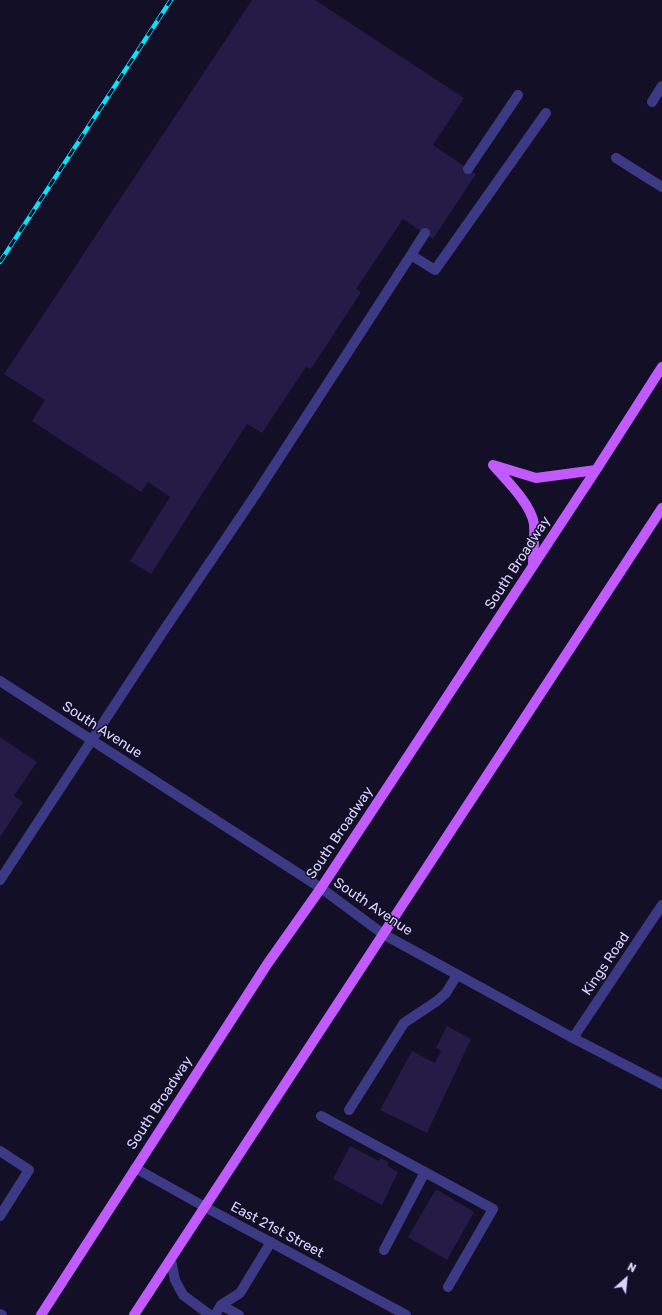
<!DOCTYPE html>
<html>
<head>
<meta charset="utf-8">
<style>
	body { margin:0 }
	#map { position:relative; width:662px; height:1315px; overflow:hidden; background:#130f26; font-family:Rubik,sans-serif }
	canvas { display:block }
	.north { position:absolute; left:606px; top:1259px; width:40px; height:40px; -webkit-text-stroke:3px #130f26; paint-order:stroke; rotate:27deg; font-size:11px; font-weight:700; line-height:16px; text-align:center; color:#d9d4ff }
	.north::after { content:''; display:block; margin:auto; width:14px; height:18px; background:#d9d4ff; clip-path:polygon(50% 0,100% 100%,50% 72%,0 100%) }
</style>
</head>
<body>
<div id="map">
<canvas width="662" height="1315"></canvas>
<div class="north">N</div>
</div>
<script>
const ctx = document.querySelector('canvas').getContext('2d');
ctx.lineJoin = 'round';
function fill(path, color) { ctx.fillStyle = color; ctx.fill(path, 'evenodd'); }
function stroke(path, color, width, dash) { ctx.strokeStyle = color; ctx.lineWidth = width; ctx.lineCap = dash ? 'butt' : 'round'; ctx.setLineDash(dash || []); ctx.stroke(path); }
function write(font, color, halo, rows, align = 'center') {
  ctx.font = font + ' Rubik,sans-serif'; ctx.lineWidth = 3; ctx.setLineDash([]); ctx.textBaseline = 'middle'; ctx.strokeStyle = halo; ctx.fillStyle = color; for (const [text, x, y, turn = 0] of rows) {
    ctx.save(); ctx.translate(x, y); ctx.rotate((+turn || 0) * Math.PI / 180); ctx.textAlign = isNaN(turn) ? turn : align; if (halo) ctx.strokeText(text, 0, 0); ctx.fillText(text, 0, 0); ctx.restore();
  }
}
fill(new Path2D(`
	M252,0H315L464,98L433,145L476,174L433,239L403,219L356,289L361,292L311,369L306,367L262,433L247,424L151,574L130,561L170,497L148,482L141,492L32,421L45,400L4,374Z
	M0,737L37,762L14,796L23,802L0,837Z
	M447,1026L471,1039L427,1133L380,1110L412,1051L435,1063L441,1051L436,1048Z
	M350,1146L379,1161L381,1158L389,1162L387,1166L398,1172L382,1205L333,1179Z
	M436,1189L474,1212L447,1260L408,1237Z`), '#241b47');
stroke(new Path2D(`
	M652,102L662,86
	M616,158L662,187
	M468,169L518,95
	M411,255L425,233
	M0,880L162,633L256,494L411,255L435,270L546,113
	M349,1110L404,1023L437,1001L446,993L457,975
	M321,1116L493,1209L448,1287
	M0,1151L29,1170L0,1216
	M384,1250L425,1172
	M171,1260L175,1280L183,1295L210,1315
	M221,1305L239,1315
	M0,1314L2,1315
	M215,1315L221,1305L240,1293L271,1242`), '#3d3a85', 10);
stroke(new Path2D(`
	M0,681L321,888L383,934L573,1038L662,1084
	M573,1038L662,905
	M135,1168L205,1207L406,1315`), '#3d3a85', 10);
stroke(new Path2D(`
	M493,465C506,480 531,504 534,524C535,537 533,552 533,565
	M493,465L536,478L596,470
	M41,1315L268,963L321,888L395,776L596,470L662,367
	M134,1315L662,508`), '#c25bff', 10);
const rail = new Path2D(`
	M0,262L171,0`);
stroke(rail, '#00e5ff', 4.5);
stroke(rail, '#130f26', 3, [9]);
write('14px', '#d9d4ff', '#130f26', [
	["South Broadway",518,563,-57],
	["South Avenue",102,730,33],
	["South Broadway",340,833,-56],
	["South Avenue",373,907,34],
	["Kings Road",606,964,-56],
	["South Broadway",160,1103,-57],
	["East 21st Street",277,1230,28]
]);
</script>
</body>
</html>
